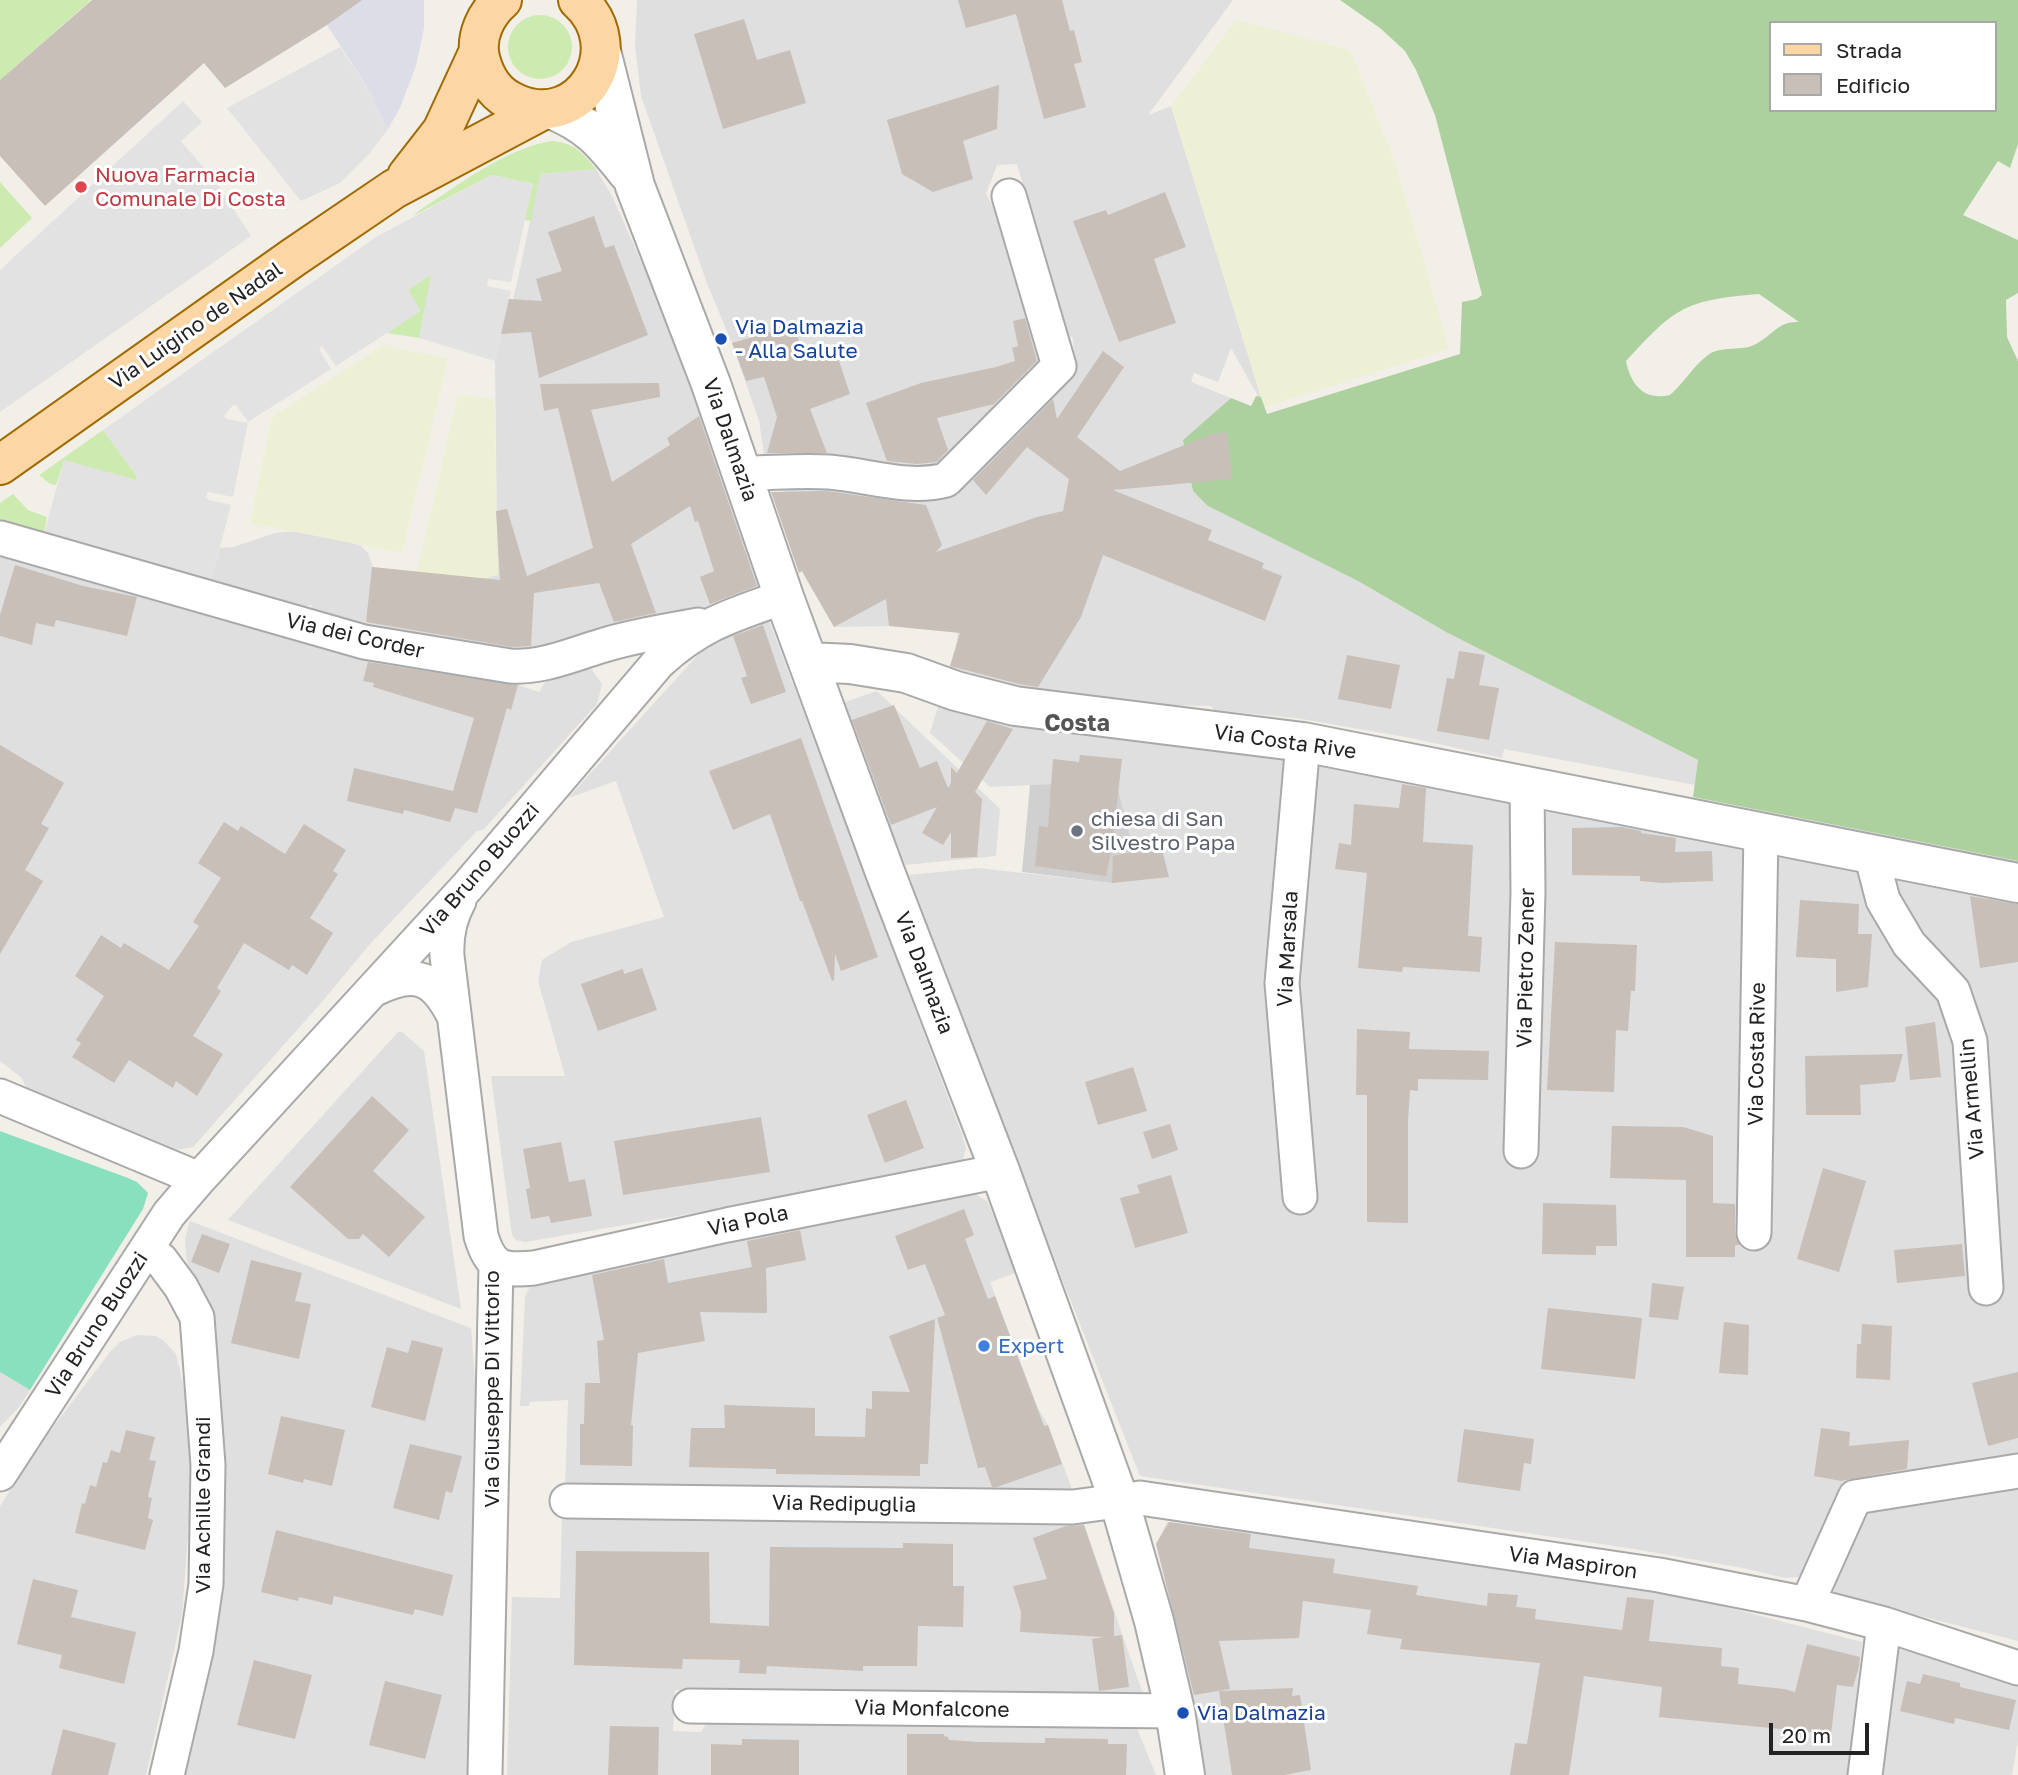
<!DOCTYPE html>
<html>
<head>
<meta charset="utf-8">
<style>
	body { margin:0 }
	#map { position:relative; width:2018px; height:1775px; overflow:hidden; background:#f2efe9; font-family:"Golos Text",sans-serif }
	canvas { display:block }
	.legend { position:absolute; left:1769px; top:21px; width:228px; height:91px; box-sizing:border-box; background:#fff; border:2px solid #a7a7a7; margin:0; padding:9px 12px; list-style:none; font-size:21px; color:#222 }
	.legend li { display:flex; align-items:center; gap:14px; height:35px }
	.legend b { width:35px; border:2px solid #a7a7a7 }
	.scale { position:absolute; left:1769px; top:1723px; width:100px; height:32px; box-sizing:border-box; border:4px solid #222; border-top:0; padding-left:9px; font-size:21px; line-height:24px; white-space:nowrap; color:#222; -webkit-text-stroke:5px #fff; paint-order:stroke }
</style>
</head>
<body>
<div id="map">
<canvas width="2018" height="1775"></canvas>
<ul class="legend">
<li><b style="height:9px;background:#fcd6a4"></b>Strada</li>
<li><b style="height:19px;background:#c7bfb8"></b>Edificio</li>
</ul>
<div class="scale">20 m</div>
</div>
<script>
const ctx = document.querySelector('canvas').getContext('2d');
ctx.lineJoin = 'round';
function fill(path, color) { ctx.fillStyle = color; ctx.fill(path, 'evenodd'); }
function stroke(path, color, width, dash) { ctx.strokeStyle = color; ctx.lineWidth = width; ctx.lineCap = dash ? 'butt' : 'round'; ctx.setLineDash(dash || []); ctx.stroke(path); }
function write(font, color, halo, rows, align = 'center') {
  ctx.font = font + ' "Golos Text",sans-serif'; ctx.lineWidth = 6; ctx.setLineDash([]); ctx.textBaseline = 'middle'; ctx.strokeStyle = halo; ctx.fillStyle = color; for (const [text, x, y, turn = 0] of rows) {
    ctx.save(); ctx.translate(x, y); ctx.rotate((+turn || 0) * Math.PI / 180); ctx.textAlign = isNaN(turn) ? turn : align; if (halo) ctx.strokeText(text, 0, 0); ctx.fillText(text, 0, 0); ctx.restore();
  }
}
fill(new Path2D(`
	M637,0H1233L1148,115L1171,106L1264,407L1231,348L1218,382L1194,373L1191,382L1231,398L1184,440L1208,506L1358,581L1446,632L1698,760L1695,785L1504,749L1502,758L1411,738L1296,718L1214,710L1211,706L1158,705L1019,687L950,667L956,646L959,625L834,627L792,555V535L776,494L794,488H829L890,496L958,495L968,475L1074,364L1073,338L1067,334L1017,164L997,165L986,194L1018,252L1044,366L1027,369L1031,387L946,470L765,461L759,421L732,343L708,286L641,96L635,46Z
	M596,169L612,196L672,330L765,586L703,609L568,642L565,639L551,642V648L532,652L364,636L311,609L312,605L295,609L210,585L220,548L233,547L275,533L297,531L344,540L361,546L368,553L373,567L482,579L497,532L495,361L509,300L513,299L517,283L540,174Z
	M0,551L507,681L539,692L549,676L579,667H590L602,684L597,704L506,805L483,830L477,831L370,944L321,1003L193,1147L175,1150L28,1092L22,1078L0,1061Z
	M769,620L961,1132L966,1148L963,1160L954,1169L525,1242L516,1240L512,1235L491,1076H565L538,981L542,960L571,942L664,917L616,781L568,798L713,638Z
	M877,691L1000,809L996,856L905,865L842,703Z
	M940,700L1291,754L2018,896V1461L1846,1480L1812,1564L1806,1572L1798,1577L1785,1578L1743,1568L1628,1548L1140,1476L1023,1180L909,875L978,868L1112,883L1141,880L1052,784L990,787L930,733Z
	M398,1032H402L424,1051L461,1309L228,1220Z
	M965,1192L973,1193L987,1201L999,1226L1016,1273L990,1282L1028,1382L1038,1408L1048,1425L1074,1494L565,1489L568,1400L530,1402L529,1406H520L525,1297L535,1275Z
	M190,1221L471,1328L478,1416L468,1775H183L208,1678L222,1568L225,1514L223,1441L186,1255L185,1238Z
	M137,1335L156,1336L163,1340L176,1354L184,1388L190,1443L191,1495L182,1615L146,1775H0V1506L34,1452L110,1352L120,1342Z
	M0,1372L30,1390L19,1407L0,1427Z
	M2018,1483V1641L1838,1595L1833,1591L1830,1585L1864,1513L1875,1506Z
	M562,1512L1083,1521L1143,1694L1136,1700L675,1690L673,1731L701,1732L709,1719L1136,1726L1156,1775H507L512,1597L560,1598Z
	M1167,1522L1218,1526L1606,1583L1714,1604L1862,1642L1848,1775H1206L1192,1696L1156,1544Z
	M1895,1648L2018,1679V1740L2012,1775H1880Z`), '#e0dfdf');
fill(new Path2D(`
	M1052,784L1118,790L1141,880L1112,883L1022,872L1030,785Z`), '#d0d0d0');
fill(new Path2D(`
	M1236,20L1350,50L1395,162L1449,349L1264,407L1171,106Z
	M382,346L448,358L402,553L250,523L272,417Z
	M458,395L494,399L498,575L482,579L417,572Z`), '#eef0d5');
fill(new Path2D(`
	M0,0H89L90,1L0,80Z
	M508 47a32 32 0 1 1 64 0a32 32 0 1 1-64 0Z
	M553,141C574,143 583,153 596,169L540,174L531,221L524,220L533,184L492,175L413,216L420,210C457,186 509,146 553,141Z
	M0,182L32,218L0,248Z
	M432,274L419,338L387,333L420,311L408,290Z
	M103,430L137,476L136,481L64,461L56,485L50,484L39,475Z
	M13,494L28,510L47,517L43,538L0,527V503Z`), '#cdebb0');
fill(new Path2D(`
	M1340,0H2018V144L2010,168L1998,161L1963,215L2018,240V293L2006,300L2007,337L2018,361V861L1693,797L1698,760L1446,632L1358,581L1208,506L1193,491L1183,440L1231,398L1251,406L1256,396L1261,397L1267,414L1460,354L1462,302L1477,299L1482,295L1435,115L1416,70L1405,51L1380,28ZM1771,23H1995V110H1771ZM1759,294L1799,322C1778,321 1773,335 1756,344C1742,352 1721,345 1708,355C1693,366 1684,383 1670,395C1644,401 1631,385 1626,361C1643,343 1662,320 1684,309C1707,298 1734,296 1759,294Z`), '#add19e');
fill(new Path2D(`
	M0,1131L128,1178L137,1182L148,1193L143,1209L30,1390L0,1372Z`), '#88e0be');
fill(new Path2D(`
	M340,47L374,98L376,107L388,129L369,154L340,183L301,201L227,108Z
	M183,101L202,122L181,141L216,182L251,236L0,412V270Z
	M492,175L533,184L511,282L488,279L487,286L511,291L495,361L419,338L431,275L408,290L421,311L336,366L322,346L319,349L331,369L248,422L236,405H233L224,416L227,419L248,423L233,497L209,492L207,493L206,498L209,500L231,505L210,585L43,538L64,460L137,480V476L103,430L376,237Z`), '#e2e2e2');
fill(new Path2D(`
	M359,0H424V28L416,66L400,108L388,129L376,107L374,98L327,25Z`), '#dddde8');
fill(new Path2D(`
	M92,0H362L327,25L225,88L204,63L45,206L0,156V80Z
	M958,0H1062L1070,31L1074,30L1082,62L1074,64L1086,107L1044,119L1016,14L966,28Z
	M744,19L757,60L790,50L806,103L723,129L694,34Z
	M999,85L997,129L963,141L973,179L933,192L902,174L887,120Z
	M1165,192L1186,247L1154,259L1176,323L1119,342L1073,221L1106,210L1108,215Z
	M594,216L605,248L614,245L648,335L539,378L531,332L501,334L509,299L542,301L536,279L562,271L548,232Z
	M1025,318L1037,361L994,404L937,418L948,450L937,462L917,464L887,461L866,403L921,383L996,367L1015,361L1012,348L1018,346L1013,321Z
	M794,325L804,357L834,346L850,394L810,409L827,453H767L777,417L764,377L746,381L732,343Z
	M1103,351L1124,367L1077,437L1120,471L1212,434L1227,432L1232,479L1113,490L1212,530L1208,540L1264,563L1262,568L1282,576L1265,621L1103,555L1081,617L1038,687L1019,684L950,666L960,633L889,626L886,599L834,627L802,571L799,573L771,492L827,491L926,505L942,545L936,552L1037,517L1063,511L1069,479L1027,447L986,495L973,480L1053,399L1057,419Z
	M659,383L660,397L591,410L612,482L670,445L667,438L699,416L757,586L710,604L700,577L714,571L698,521L695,522L690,506L631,544L656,613L614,622L599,583L534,593L531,646L512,647L366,622L372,567L500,580L496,511L507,509L527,576L593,548L558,408L544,411L540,384Z
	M15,565L83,586L137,597L127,636L56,620L54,627L36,623L32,645L0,636V615Z
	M763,625L786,692L751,704L741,678L747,676L733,636Z
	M1459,651L1485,655L1479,685L1499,688L1489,740L1437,731L1447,678L1454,679Z
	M1347,655L1400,665L1391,709L1338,699Z
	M368,662L518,685L511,710L507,708L477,813L455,808L450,822L404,810L403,814L347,801L354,768L453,791L474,718L373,687L374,683L363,681Z
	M894,705L920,768L937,761L948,788L951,783V767L957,773L987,721L1013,729L975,792L982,799L977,857L951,858V832L943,845L922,833L937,807L891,825L852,720Z
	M801,738L878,957L841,971L835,954L834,980L832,981L802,901H800L770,814L733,830L709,771Z
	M0,745L64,783L41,824L49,828L25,870L43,881L0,954Z
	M1080,755L1122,759L1113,837H1114L1106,876L1035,866L1039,826L1048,827L1053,759L1079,762Z
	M1402,784L1426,788L1423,842L1473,845L1468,936L1482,937L1480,972L1403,967L1402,972L1358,968L1367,873L1335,869L1339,843L1351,845L1354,804L1399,808Z
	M224,822L238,831L241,826L285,854L304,824L346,850L333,871L338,874L310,918L333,933L307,975L292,965L289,970L244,943L217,988L221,991L193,1036L223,1054L197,1096L176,1081L173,1088L129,1060L114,1083L72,1057L81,1043L76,1040L104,996L75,976L101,935L121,948L124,943L169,970L199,926L193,922L221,878L198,863Z
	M1622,827L1641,831V833L1676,838L1675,852L1712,851L1713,881L1661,883L1640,881V876L1572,875V828Z
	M1161,846L1169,877L1112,883L1113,856Z
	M1970,896L2018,904V962L1980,968Z
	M1800,900L1859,904L1858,934H1872L1868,987L1836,992V959L1796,957Z
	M1555,942L1637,945L1635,991H1631L1628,1031L1616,1030L1614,1092L1547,1090Z
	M642,968L657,1010L598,1031L581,984L623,969L624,974Z
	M1935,1022L1941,1077L1910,1080L1905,1027Z
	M1357,1029L1410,1032L1409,1049L1489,1051L1488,1080L1418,1079V1091L1410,1090L1408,1120V1223L1367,1222V1095H1356Z
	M1903,1054L1895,1082L1860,1085L1861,1115H1806L1805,1056Z
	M1133,1067L1147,1111L1098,1125L1085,1082Z
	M372,1096L409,1130L373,1171L425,1217L389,1257L363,1234L359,1239H348L290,1187Z
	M906,1100L924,1148L885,1163L867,1115Z
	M761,1117L770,1172L623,1195L614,1141Z
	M1170,1124L1178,1150L1152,1159L1143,1132Z
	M1612,1126L1683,1127L1713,1136V1203L1735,1204V1233L1740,1245H1735V1257H1686V1180L1610,1178Z
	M561,1142L569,1182L585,1179L592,1216L551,1223L549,1216L531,1219L526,1189L530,1188L523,1149Z
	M1823,1168L1866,1181L1839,1272L1797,1259Z
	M1171,1175L1188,1233L1135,1248L1120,1198L1140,1193L1137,1185Z
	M1543,1203L1616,1205L1617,1246H1596V1255L1542,1254Z
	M964,1209L974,1235L965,1239L988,1299L995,1296L1044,1426L1048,1425L1062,1464L997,1487H992L985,1467L978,1468L937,1318L945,1315L925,1264L908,1270L895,1236Z
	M800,1230L806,1260L766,1268L767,1313L700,1312L705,1341L638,1353L631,1425H633L632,1466L580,1465V1424H584L585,1383H600L597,1341L604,1340L592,1275L664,1259L668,1283L752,1267L747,1241Z
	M202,1234L230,1244L219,1273L191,1262Z
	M1962,1244L1965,1276L1897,1283L1894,1250Z
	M251,1260L302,1273L295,1301L311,1304L299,1359L231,1343Z
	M1652,1283L1684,1287L1678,1320L1649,1317Z
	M1548,1308L1642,1318L1635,1379L1541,1369Z
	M935,1319L928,1464H920V1476L776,1474V1469L689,1467L691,1428H725L724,1405L815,1408V1436L865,1437L866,1408L872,1409V1391L910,1392L889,1336Z
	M1724,1322L1749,1325L1748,1375L1719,1373Z
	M1862,1324L1892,1326L1890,1380L1856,1378L1857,1344H1861Z
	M412,1340L443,1348L425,1421L371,1407L387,1347L408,1353Z
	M2018,1372V1438L1988,1446L1972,1383Z
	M281,1416L345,1430L332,1486L304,1479L303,1483L268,1474Z
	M1821,1428L1850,1432L1849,1446L1909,1440L1907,1469L1841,1481L1814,1476Z
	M1464,1429L1534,1439L1531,1464L1524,1463L1520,1491L1457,1482Z
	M126,1430L155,1437L149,1460L156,1461L148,1497L152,1498L148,1518L153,1520L145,1550L75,1533L82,1503L85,1504L90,1485L96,1487L103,1462L107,1463L111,1450L120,1453Z
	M410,1444L462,1456L452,1493L446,1491L439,1520L393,1508Z
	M1169,1522L1251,1534L1249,1548L1335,1559L1333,1573L1418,1586L1416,1595L1487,1606L1488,1593L1518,1595L1516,1607L1536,1609L1535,1619L1622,1630L1627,1597L1654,1600L1649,1641L1722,1648L1721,1666L1739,1668L1738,1684L1784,1689L1795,1692L1807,1644L1860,1657L1859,1667L1853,1687L1837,1685L1831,1734L1659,1717L1662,1687L1584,1676L1569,1775H1510L1515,1743L1527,1744L1540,1663L1400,1649L1402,1639L1367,1634L1371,1610L1303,1601L1299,1638L1219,1641L1230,1689L1194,1695L1156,1544Z
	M1084,1525L1114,1613V1636L1122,1635L1129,1687L1099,1691L1092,1639L1104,1637L1020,1632L1021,1612L1013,1586L1047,1579L1033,1538L1066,1526Z
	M276,1530L453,1575L443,1616L415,1609L413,1615L334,1596L332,1605L299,1597L298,1601L261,1592Z
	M903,1543L953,1544V1586H964L963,1627L918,1626L917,1666H863V1671L767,1666L766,1674L739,1673L740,1660L683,1659L682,1669L574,1665L576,1551L709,1552L710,1623L769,1626L770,1547L903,1548Z
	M33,1579L78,1590L71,1617L136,1632L124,1684L59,1668L62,1655L17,1644Z
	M254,1660L312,1675L295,1739L237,1725Z
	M1923,1674L1960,1683V1687L2016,1700L2009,1730L1955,1718L1954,1724L1900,1711L1907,1681L1920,1684Z
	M385,1681L442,1695L425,1759L369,1745Z
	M1293,1688L1292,1696L1300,1695L1311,1770L1284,1775H1232L1219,1691Z
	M610,1726L659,1727L658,1775H608Z
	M63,1729L116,1743L108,1775H51Z
	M907,1734H944V1736L948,1737L949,1740L979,1742L1045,1743V1738L1108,1739V1744H1127L1126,1775H907Z
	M742,1739L799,1740V1775H711V1744L742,1745Z`), '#c7bfb8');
const minor = new Path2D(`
	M742,473C771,473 801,470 829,472C868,475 907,490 946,480L1059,366L1009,196
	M1,538L364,642L510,666C542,668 571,655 601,646C632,636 666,631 698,625
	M1871,854L1883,900L1909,944L1953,991L1970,1041L1986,1288
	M459,901C449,919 446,936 447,956L481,1236C491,1268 501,1271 534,1268L727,1225L1000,1171
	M375,989C416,969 434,977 454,1016
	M0,1096L199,1179
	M1521,1151L1528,892L1527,785
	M1300,1197L1282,983L1303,742
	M1754,1233L1761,832
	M146,1250L161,1260L181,1287L197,1317L208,1465L206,1584L196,1651L167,1775
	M0,1474L169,1214L199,1179L467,887L658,663C700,624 732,615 784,597
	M567,1501L1073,1507L1140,1498L1659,1575L1807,1604L1884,1624L2018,1668
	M1807,1604L1855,1497L2018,1471
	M690,1706L1175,1711
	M485,1775L496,1265
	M1865,1775L1884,1624`);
const tertiary = new Path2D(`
	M602,55L635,186L711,384L784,597L885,872L1000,1171L1119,1500L1154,1621L1175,1711L1185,1775
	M551,109C589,124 603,142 628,173
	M808,662L850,664L906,673L956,691L1015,706L1303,742L2018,883`);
const primary = new Path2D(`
	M502,0C486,14 475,36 480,58C485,78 495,95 515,103C581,133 632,48 578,0
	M407,176L442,131L479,51
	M0,465L294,257L394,189L543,110`);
stroke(minor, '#a9a9a9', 37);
stroke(tertiary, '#a9a9a9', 42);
stroke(primary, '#a06b00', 42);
stroke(minor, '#fff', 33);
stroke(tertiary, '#fff', 38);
stroke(primary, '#fcd6a4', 38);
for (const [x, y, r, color] of [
	[81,187,7,"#e0444e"],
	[721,339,7,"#1a4fb4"],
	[1077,831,7,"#6b7280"],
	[984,1346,7,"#3f7fe0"],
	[1183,1713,7,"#1a4fb4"]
]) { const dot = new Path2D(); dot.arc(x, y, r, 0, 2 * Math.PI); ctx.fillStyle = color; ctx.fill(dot); stroke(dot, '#fff', 2.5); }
write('21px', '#be3a42', '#fff', [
	["Nuova Farmacia",95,175],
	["Comunale Di Costa",95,199]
], 'left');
write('21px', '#222', '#fff', [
	["Via Luigino de Nadal",196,326,-35],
	["Via Dalmazia",730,440,71],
	["Via dei Corder",355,636,13],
	["Via Costa Rive",1285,742,8],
	["Via Bruno Buozzi",480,870,-49],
	["Via Marsala",1288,949,-87],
	["Via Pietro Zener",1526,968,-89],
	["Via Dalmazia",924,973,69],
	["Via Costa Rive",1757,1054,-89],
	["Via Armellin",1972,1099,-95],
	["Via Pola",748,1221,-12],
	["Via Bruno Buozzi",97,1325,-57],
	["Via Giuseppe Di Vittorio",492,1389,-90],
	["Via Redipuglia",844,1504,1],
	["Via Achille Grandi",203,1505,-90],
	["Via Maspiron",1573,1563,8],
	["Via Monfalcone",932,1709,1]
]);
write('21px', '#164399', '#fff', [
	["Via Dalmazia",735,327],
	["- Alla Salute",735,351],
	["Via Dalmazia",1197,1713]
], 'left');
write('21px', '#5b616d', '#fff', [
	["chiesa di San",1091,819],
	["Silvestro Papa",1091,843]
], 'left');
write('21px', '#366cbe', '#fff', [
	["Expert",998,1346]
], 'left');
write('bold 23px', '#555', '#fff', [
	["Costa",1077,724]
]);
</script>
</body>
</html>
